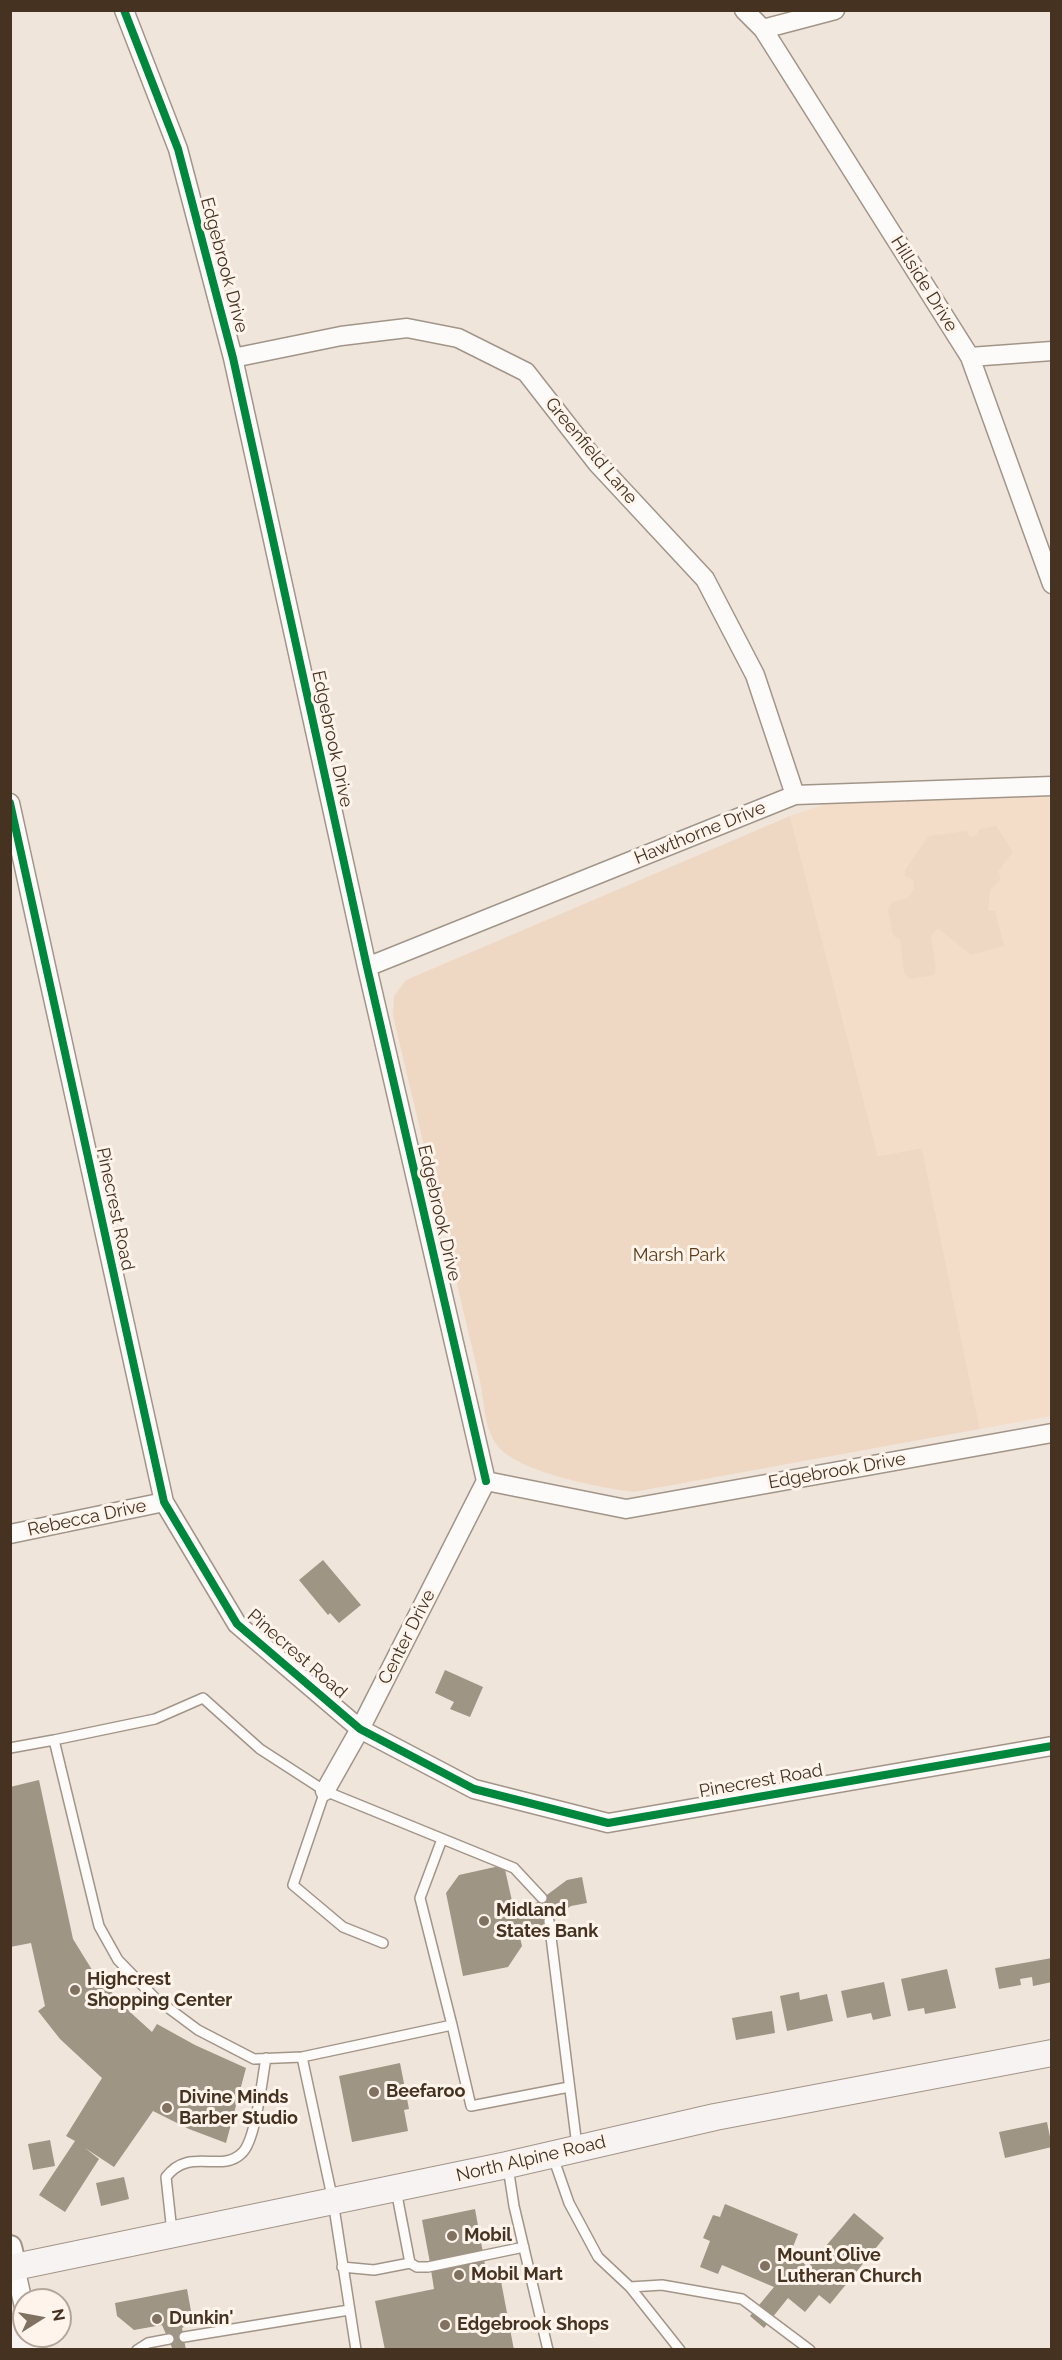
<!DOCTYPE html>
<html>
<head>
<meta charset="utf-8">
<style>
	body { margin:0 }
	#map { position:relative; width:1062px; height:2360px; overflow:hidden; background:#f0e5db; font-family:Raleway,sans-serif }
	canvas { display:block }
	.frame { position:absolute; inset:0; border:12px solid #453220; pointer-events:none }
	.north { position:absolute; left:12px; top:2288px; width:60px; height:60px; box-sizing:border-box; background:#fef4eb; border:2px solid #b4a69a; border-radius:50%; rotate:79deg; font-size:16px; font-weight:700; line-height:24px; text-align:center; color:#453220 }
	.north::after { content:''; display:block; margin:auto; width:21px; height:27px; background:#817161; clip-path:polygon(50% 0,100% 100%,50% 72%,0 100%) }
</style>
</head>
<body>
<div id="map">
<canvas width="1062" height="2360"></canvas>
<div class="frame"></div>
<div class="north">N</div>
</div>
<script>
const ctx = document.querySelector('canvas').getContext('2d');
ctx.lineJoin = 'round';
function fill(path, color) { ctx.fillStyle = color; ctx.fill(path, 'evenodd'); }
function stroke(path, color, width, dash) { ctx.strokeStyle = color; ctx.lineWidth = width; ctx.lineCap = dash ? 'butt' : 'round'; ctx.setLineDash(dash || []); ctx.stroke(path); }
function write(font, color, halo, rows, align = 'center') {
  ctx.font = font + ' Raleway,sans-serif'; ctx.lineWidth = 6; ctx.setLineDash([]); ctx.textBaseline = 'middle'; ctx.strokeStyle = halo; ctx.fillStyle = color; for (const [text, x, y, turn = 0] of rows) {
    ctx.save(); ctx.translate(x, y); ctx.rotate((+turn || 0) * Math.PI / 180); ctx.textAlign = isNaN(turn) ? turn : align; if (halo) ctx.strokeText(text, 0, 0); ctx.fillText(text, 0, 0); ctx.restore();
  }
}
fill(new Path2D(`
	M1051,793V1416L980,1429L922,1148L878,1156L790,816L823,805L852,801Z`), '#f4ddc8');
fill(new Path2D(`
	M790,816L878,1156L922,1148L980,1429L634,1492C601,1488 515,1472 496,1444C484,1426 484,1401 480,1381L393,1016L394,996L406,980Z
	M996,826L1013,852L998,871L1001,878L990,890L988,911H995L1004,946L971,955L938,928L931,936L936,969L934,975L911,979L904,974L900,939L893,936L888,910L892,902L908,898L914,889L913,880L905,876V870L929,836L966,831L970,837L976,835L980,829Z`), '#efd8c3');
fill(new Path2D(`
	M323,1560L361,1605L339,1623L330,1613L328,1615L299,1580Z
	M445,1670L483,1687L470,1717L450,1709L454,1702L435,1693Z
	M39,1780L73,1939L94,1973L130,2012L152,2032L157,2024L195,2045L246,2068L226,2143L189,2129L153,2111L114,2167L85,2148L99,2159L65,2212L39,2195L75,2141L66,2136L102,2078L60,2039L38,2011L45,2006L31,1943L10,1947V1787Z
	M504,1865L514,1910L532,1906L567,1880L582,1877L587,1903L571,1906L537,1929L519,1933L522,1946L508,1967L463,1976L446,1893L459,1875Z
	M1052,1958V1982L1033,1986L1032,1977L1020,1979L1021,1985L999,1989L995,1968Z
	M947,1969L956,2008L925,2014L924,2008L908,2011L901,1979Z
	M884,1982L891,2016L873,2020L871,2013L847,2018L841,1991Z
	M799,1992L800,2000L827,1994L833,2021L787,2031L780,1996Z
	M772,2011L775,2033L736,2040L732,2018Z
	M400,2063L409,2109L404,2110L408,2131L352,2142L339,2076Z
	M1047,2122L1052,2147L1005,2158L999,2132Z
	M50,2140L55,2166L33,2170L28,2144Z
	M124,2177L129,2199L101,2206L96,2183Z
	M725,2204L798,2234L791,2252L808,2267L854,2213L884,2238L830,2304L819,2295L805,2312L788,2298L764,2328L750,2316L774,2287L722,2265L718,2274L700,2267L710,2241L703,2238L713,2215L720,2217Z
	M475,2209L483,2253L430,2263L422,2220Z
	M484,2260L488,2279L500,2276L514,2350H385L375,2301L434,2289L431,2270Z
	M187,2289L193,2322L182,2328L186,2350H173L162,2325L134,2330L117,2316L115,2303Z`), '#9f9584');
const service = new Path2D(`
	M54,1740L155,1719L203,1698L260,1749L325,1791L514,1868L542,1898
	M10,1748L54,1740L99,1926L118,1960L155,1998L198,2030L254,2059L302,2057L333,2201L356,2350
	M325,1791L293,1885L343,1927L383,1943
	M442,1839L420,1898L452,2025
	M549,1921L577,2146
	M302,2057L452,2025L471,2106L569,2087
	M553,2157L569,2203L598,2257L630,2287L680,2350
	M508,2167L514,2206L548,2350
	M172,2232L166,2177C190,2146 221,2174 242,2153C256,2140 262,2079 266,2058
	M410,2263L417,2267H428L524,2247
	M342,2267L374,2270L410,2263L396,2190
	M630,2287L662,2285L742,2299L810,2350
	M184,2337L349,2310
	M137,2350L148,2343L169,2339`);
const minor = new Path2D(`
	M124,10L178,149L233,358L367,967L486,1481
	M744,10L763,29L970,357L1052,584
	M763,29L835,10
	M970,357L1052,351
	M233,358L341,336L407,328L458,338L526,372L597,463L705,579L755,675L795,795
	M10,803L164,1502L237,1624L360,1729L474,1789L608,1823L1052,1746
	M367,967L795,795L1052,786
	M486,1481L626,1509L1052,1433
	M10,1534L164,1502
	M325,1791L360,1729L486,1481
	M15,2267L24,2307`);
const tertiary = new Path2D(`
	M10,2247L15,2267`);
const secondary = new Path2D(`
	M10,2268L507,2165L715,2117L1052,2053
	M10,2327L33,2350`);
stroke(service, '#a29588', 12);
stroke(minor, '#a29588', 21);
stroke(tertiary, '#a29588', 26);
stroke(secondary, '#a29588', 28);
stroke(service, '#fdfbfa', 9);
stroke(minor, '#fdfbfa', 18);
stroke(tertiary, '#fdfbfa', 22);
stroke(secondary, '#f8f3f3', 26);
stroke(new Path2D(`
	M124,10L178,149L233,358L367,967L486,1481
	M10,803L164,1502L237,1624L360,1729L474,1789L608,1823L1052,1746`), '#00873e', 8);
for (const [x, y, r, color] of [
	[484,1921,6,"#817161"],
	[75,1990,6,"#817161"],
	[374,2092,6,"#817161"],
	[167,2108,6,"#817161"],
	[452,2236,6,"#817161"],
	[765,2266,6,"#817161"],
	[459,2275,6,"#817161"],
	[157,2319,6,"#817161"],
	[445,2325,6,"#817161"]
]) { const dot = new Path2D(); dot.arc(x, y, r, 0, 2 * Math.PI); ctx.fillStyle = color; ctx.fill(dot); stroke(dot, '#fef4eb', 2); }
write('18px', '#453220', '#fef4eb', [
	["Edgebrook Drive",224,265,75],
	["Hillside Drive",924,284,58],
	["Greenfield Lane",591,451,50],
	["Edgebrook Drive",332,739,78],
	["Hawthorne Drive",700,833,-22],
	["Pinecrest Road",115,1209,78],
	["Edgebrook Drive",439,1213,77],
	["Edgebrook Drive",837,1471,-10],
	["Rebecca Drive",87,1518,-12],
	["Center Drive",407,1637,-63],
	["Pinecrest Road",297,1654,41],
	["Pinecrest Road",761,1781,-10],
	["North Alpine Road",531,2159,-13]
]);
write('18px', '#5c3b17', '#fef4eb', [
	["Marsh Park",679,1256]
]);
write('bold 18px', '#453220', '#fef4eb', [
	["Midland",496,1911],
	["States Bank",496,1932],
	["Highcrest",87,1980],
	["Shopping Center",87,2001],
	["Beefaroo",386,2092],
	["Divine Minds",179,2098],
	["Barber Studio",179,2119],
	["Mobil",464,2236],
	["Mount Olive",777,2256],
	["Lutheran Church",777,2277],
	["Mobil Mart",471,2275],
	["Dunkin'",169,2319],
	["Edgebrook Shops",457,2325]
], 'left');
</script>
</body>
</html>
